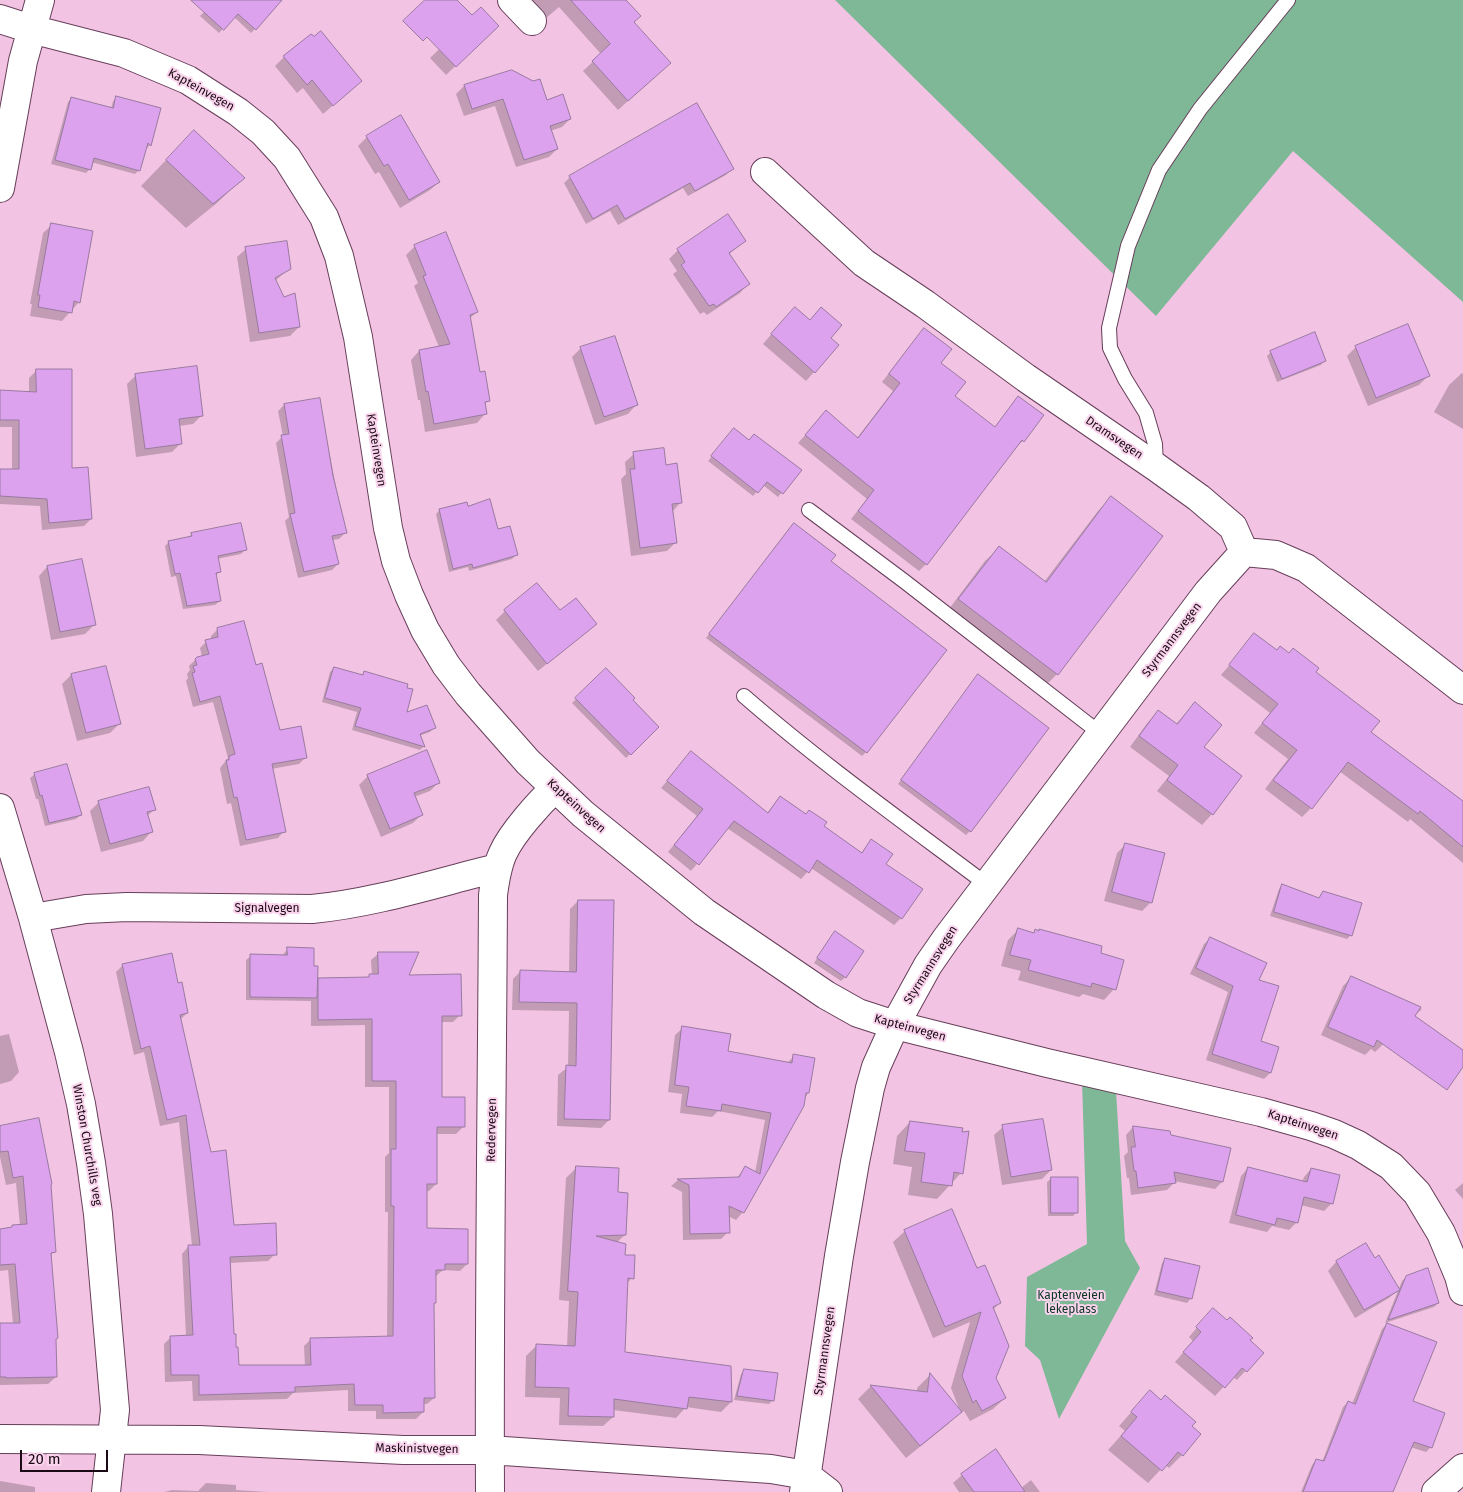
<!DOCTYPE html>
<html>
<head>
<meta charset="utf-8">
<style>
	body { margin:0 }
	#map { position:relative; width:1463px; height:1492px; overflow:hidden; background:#f3c3e3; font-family:"Fira Sans",sans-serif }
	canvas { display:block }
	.scale { position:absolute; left:20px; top:1450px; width:88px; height:22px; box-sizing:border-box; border:2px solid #1a0a15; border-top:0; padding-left:6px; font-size:15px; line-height:18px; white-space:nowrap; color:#1a0a15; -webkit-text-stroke:4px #fad4ed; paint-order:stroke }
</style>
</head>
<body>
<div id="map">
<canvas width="1463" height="1492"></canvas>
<div class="scale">20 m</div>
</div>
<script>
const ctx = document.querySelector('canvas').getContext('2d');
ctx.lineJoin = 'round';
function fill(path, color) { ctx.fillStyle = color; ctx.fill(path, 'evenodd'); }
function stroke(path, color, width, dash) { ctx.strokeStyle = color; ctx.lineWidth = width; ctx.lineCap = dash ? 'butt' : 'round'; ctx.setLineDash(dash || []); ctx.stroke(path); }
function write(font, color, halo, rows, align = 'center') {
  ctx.font = font + ' "Fira Sans",sans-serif'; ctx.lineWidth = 4; ctx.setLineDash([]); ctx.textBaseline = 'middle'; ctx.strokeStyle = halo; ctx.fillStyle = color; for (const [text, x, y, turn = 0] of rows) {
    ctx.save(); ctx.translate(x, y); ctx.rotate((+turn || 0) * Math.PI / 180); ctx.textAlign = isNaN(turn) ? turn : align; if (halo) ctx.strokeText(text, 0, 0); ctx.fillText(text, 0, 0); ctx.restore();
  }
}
fill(new Path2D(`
	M835,0H1463V302L1293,151L1156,316Z
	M1082,1080L1116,1091L1125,1241L1140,1268L1059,1419L1040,1360L1025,1346L1027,1277L1087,1244Z`), '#7eb897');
fill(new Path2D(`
	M199,0H271L255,29L251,33L234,17L219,33L200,16L208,8Z
	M530,0H625L633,23L660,72L618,110L583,71L601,54L559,7L545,19Z
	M480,9L497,26L446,75L430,58Z
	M284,57L361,81L323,114L303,88L297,93L275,66Z
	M512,71L570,119L562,127L550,131L557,149L549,157L516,167L495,106L464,116L456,94L464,86Z
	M117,97L159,109L150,145L146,149L139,170L135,174L91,162L90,169L86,173L51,164L68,102L72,98L111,109L113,101Z
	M367,137L439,182L430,190L400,208L379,172L375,174L358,146Z
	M169,157L243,178L217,203L186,228L141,186Z
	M732,168L726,175L688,196L683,188L618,225L610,211L586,224L564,183L570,177Z
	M728,216L745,241L728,255L748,284L740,293L707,315L704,312L700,314L673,274L677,271L669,259L678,250Z
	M52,225L79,302L62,321L30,316L32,304H30L43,233Z
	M415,246L477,312L469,319L479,373L488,401L484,405L485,414L477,423L425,432L420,400H418L411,360L419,351L439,347L414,286L418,283L406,255Z
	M246,249L290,268L275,281L299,327L290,336L250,342L237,257Z
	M786,317L810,321L829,338L814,372L806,381L763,344Z
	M924,329L953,397L994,428L1018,398L1023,441L1015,448L926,564L919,571L851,519L867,499L798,443L819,420L857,438L893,391L882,382Z
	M1356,347L1428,376L1419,385L1368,406L1347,356Z
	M581,348L636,405L628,414L595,425L572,357Z
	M1271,352L1325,360L1321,365L1277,382L1267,356Z
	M37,370L71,469L91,519L84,526L42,530L40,506L0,504V470H12V427H0V392L29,393V378Z
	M1462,373L1463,374V429L1434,412L1449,385Z
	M136,375L202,415L193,424L179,426L181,443L172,452L136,457L127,384Z
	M319,399L345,533L339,539L332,540L338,564L332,570L298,578L285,521L289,517L276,443L283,436L278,411L284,405Z
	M730,434L749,441L800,470L778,497L763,485L753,496L708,461Z
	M634,454L665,466L681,502L672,512L676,542L667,551L631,556L621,479L626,474L625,462Z
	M1111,498L1057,674L1044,687L946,613L985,561L999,548L1044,582L1098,511Z
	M467,507L497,531L516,555L512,559L469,571L468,567L449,572L436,514L440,510Z
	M790,528L830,562L866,752L862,756L706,638Z
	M192,534L245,550L241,554L217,559L219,572L215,577L220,601L215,605L183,609L176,576L171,577L165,546L169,542L187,538Z
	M47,567L94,625L85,634L51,640L39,576Z
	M505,611L559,612L596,624L538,671L496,620Z
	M217,630L255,666L279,731L306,757L299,764L271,769L284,831L278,838L240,846L231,803L227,804L220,768L228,758L213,702L193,707L186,681L188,678L187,674L190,670L189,666L197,658L202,657L200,648L206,642L211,640V636Z
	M1255,635L1277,652L1314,672L1369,732L1463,802V863L1410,819L1408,822L1339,771L1311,808L1302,817L1265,789L1288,759L1254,733L1270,713L1221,675Z
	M105,667L119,724L110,733L77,741L62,684L71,675Z
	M334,668L361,676L364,673L405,714L434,728L430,732L419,736L424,746L420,750L352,730L357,712L322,702L330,672Z
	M606,670L658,727L626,758L572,703Z
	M974,680L970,831L966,835L898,784Z
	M1195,703L1202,747L1241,776L1212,814L1202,825L1157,791L1169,776L1130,747L1148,722L1158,712L1175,725Z
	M691,753L767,813L780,797L861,853L872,840L884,864L921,890L901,918L894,925L811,868L801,879L727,828L691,871L668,852L697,816L661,788Z
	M35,774L81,815L76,819L45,826L38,799H36L30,778Z
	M368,776L439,782L430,791L414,797L422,814L413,823L381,837L359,785Z
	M99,802L154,810L147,816L151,832L143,841L101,852L90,811Z
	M1126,844L1151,902L1142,911L1104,901L1117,853Z
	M1283,885L1318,899L1324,892L1351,935L1347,939L1270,916L1279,889Z
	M578,901L609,1120L601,1128L557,1126L558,1075L568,1067L569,1011L512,1010L513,979L521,971L569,973L570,909Z
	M1018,930L1032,934L1035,931L1099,954L1114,989L1104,1000L1083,994L1079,997L1018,980L1021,971L1001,966L1008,940Z
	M831,937L845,977L841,981L814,963Z
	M1211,938L1257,980L1260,1042L1278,1048L1270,1073L1264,1079L1206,1060L1228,992L1190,974L1204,944Z
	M288,949L313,968L316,982L318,980L367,978L372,976L371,960L378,954L460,1015L453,1022H440V1098L463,1127L456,1134H436V1184L429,1191H426V1229L467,1264L460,1271L443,1270L435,1277V1302L433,1304L434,1398L427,1404H423V1412L416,1419H376V1411H348V1390L293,1393L287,1399L193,1401L192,1381L165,1382L164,1344L171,1337L186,1336L182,1254L188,1247L192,1246L179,1122L160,1126L144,1052L134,1055L116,972L123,965L177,985L187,1013L180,1020L210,1153L232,1226L275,1254L268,1261L229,1263L233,1335L238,1366H305L304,1346L311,1339L387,1337L388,1212H385V1157L389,1153V1087H365V1025L311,1026V1001L246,1000V960L251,956H284V953Z
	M1351,978L1422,1009L1414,1016L1463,1052V1065L1396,1032L1375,1052L1371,1049L1365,1055L1321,1035L1343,986Z
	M683,1028L727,1052L787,1063L794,1056L808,1093L743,1212L736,1220L728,1216V1232L721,1239L683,1240L682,1192L671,1186L678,1180L736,1179L745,1168L755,1173L765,1120L718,1111L712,1117L680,1113L682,1094L668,1092L675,1035Z
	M9,1034L19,1072L11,1081L0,1084V1036Z
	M38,1119L54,1252L50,1256L56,1377L48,1384L0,1385V1325L13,1324L8,1270L0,1271V1230L20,1226L16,1183L6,1185L0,1157V1128Z
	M910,1122L961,1173L937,1199L908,1195L912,1167L893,1164L897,1136Z
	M1003,1127L1051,1170L1042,1179L1002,1185L994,1135Z
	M1133,1127L1169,1132V1136L1229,1149L1222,1182L1215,1189L1174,1181V1183L1167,1190L1131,1195L1129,1178H1127L1124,1156L1128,1152L1126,1135Z
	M576,1168L617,1193L625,1235L616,1243L624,1256L632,1278L627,1283L624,1353L730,1367L731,1402L721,1412L686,1407L676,1418L613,1410V1417L603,1426L559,1425L560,1398L525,1397L526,1356L536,1346L567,1347L569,1301L559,1300L566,1178Z
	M1248,1168L1302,1182L1304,1177L1311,1169L1332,1203L1324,1211L1301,1205L1297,1222L1289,1230L1272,1226L1267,1232L1229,1223L1241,1176Z
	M1052,1178L1077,1212L1073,1216H1048L1047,1182Z
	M1463,1183V1199L1455,1190Z
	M905,1231L977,1270L999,1303L993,1310L994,1378L1005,1398L993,1409L970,1421L964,1411L961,1413V1411L947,1425L906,1458L858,1399L871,1386L917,1392V1388L930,1375L960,1411L951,1388L970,1322L933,1338L893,1242Z
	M1366,1245L1374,1259L1398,1290L1389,1298L1355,1318L1328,1271L1336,1262Z
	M1166,1259L1191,1298L1187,1303L1154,1295L1162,1263Z
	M1406,1277L1438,1303L1434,1307L1385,1323L1402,1281Z
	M1205,1318L1249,1341L1262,1353L1237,1380L1233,1377L1215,1396L1175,1362L1193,1341L1189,1337Z
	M1387,1324L1412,1402L1431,1447L1426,1452L1410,1447L1392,1492H1301L1312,1465L1316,1460L1322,1462L1343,1407L1348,1402L1352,1404L1382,1329Z
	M745,1370L773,1400L769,1404L734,1400L741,1374Z
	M1150,1391L1190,1426L1182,1455L1169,1468L1165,1465L1148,1483L1108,1450L1125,1431L1119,1426Z
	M962,1475L1021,1488L1031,1480L1040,1492H959L953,1483Z
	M0,1481L35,1487V1492H0Z
	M206,1483L236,1485V1490L268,1492H153H164L172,1490L198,1491Z`), '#0003');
const building = new Path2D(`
	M191,0H282L256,30L238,14L224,30Z
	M425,0H457L472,15L481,7L499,26L456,67L427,37L423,41L403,21Z
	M571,0H626L641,16L634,22L671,63L628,101L592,61L610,44Z
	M321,31L362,81L333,106L312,80L307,85L283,56L311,34L314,36Z
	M512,70L533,81L540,79L547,100L563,94L571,119L550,126L558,149L524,160L503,99L472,109L464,85Z
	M116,96L161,108L151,146L148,143L140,171L94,158L91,170L55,160L71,97L113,108Z
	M697,103L734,169L695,191L690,183L625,219L617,205L593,219L569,176Z
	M401,115L440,182L409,200L388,164L384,166L366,136Z
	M194,130L245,178L213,204L166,160Z
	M728,214L746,241L729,253L750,284L716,307L714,304L709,306L681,265L685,262L677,249Z
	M51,223L93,231L80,303L74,301L72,313L38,307L40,295H38Z
	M446,232L478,312L470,315L480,372L485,371L490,401L485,402L487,414L434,424L428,391L426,392L419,350L450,344L423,276L426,275L414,245Z
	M287,241L291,269L275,278L284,297L295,293L300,327L259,333L245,247Z
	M795,307L810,320L821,307L842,325L831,338L839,345L815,373L771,334Z
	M1408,324L1430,376L1376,398L1355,346Z
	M924,328L952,349L941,363L966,382L955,396L995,427L1018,396L1044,415L1024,442L1022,440L927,565L858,511L874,490L805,435L826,410L858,438L900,383L889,374Z
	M1315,332L1326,361L1282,379L1270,351Z
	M615,336L638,405L604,417L580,347Z
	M197,366L203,416L179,419L182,444L145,449L135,374Z
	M36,369H72V468L88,467L92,519L49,523L47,499L0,496V469H19V420H0V390L36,392Z
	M320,398L333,476L347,533L332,536L339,564L304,572L290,514L295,513L281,435L289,434L284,404Z
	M734,428L749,440L754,434L802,470L783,494L767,482L758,493L711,456Z
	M664,448L666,465L677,463L682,503L672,504L677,543L640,548L630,469H635L633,452Z
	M1111,496L1163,536L1058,675L958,599L999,546L1046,582Z
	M490,499L498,529L510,526L518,555L473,568L472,564L453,569L439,509L467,502L468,506Z
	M241,523L247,550L218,556L221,572L216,573L221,601L187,606L180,573L175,574L168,541L192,536L191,533Z
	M794,523L836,555L831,561L947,650L867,753L709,634Z
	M82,559L96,625L60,632L47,566Z
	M537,583L560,610L576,598L597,624L547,664L504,610Z
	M244,621L256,665L262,663L280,730L301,726L307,758L272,764L286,832L246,840L237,797L234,798L226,760H229V756L235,754L220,696L200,702L192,673L195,672L193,666L197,665L195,659L197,657L209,654L205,640L218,637L217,628Z
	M1254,633L1277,650L1280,646L1289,653L1293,648L1319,668L1316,672L1380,721L1371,732L1463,801V847L1420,811L1418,814L1348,762L1312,809L1273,780L1297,750L1262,723L1278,704L1229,665Z
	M106,666L121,724L86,733L71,674Z
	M334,667L363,675L364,671L408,684L407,688L413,689L407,712L427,705L436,728L420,734L425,747L355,726L361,708L325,698Z
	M606,668L635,698L633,700L659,727L631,755L575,698Z
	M978,674L1049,728L971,832L901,780Z
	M1195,702L1222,725L1204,747L1242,776L1213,815L1167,780L1178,765L1139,736L1158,710L1177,724Z
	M427,750L440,783L414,793L423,815L390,829L367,775Z
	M691,751L768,813L780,796L806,814L809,810L827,822L824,826L862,853L871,839L893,854L886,864L923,889L902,919L817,860L809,873L734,821L699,865L674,845L703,809L667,781Z
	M67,764L82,815L49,823L42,795L40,796L34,773Z
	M149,787L156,810L147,812L153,832L110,844L98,801Z
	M1125,843L1165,853L1152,903L1112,892Z
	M1282,884L1319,898L1323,891L1362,903L1352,936L1274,912Z
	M578,900H614L610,1120L564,1119L566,1065L576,1066L577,1003L519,1002L520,970L576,972Z
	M1018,928L1034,933L1035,929L1039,931V929L1102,946L1101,953L1124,960L1116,990L1092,983L1091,987L1028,970L1031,960L1010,955Z
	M835,931L864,951L846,978L817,958Z
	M1210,937L1267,963L1259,980L1279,986L1261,1041L1279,1047L1271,1073L1212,1054L1233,986L1196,968Z
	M287,947L314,948V966H318L317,998L250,997V954L287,955Z
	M378,952H419L409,975L461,974L462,1016H442V1097H465V1127H437V1184H427V1228L468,1229V1264H445V1270H436V1303H434L435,1398H424V1412L383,1413V1405H355L354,1384L295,1387V1392L199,1395V1375H171L170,1336L193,1335L188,1245H200L186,1115L167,1120L150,1046L141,1049L122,964L172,953L178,983L182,982L188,1013L180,1015L211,1152L226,1150L234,1225L276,1223L277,1255L230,1257L234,1334H236V1347H238L239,1365H311L310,1338L393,1336L394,1206H391V1149H396V1081H372V1019L318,1020V978L369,977V974H378Z
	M1351,976L1421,1007L1415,1016L1463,1050V1067L1447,1090L1377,1040L1374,1047L1328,1027Z
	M682,1026L731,1034L728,1051L792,1063L793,1054L815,1058L809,1093H806L804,1106L744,1213L729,1206L730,1233L690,1234L689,1185L677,1179L739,1177L745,1166L760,1174L771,1113L722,1104L721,1111L686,1106L689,1087L675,1085Z
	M39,1118L52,1184L51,1185L56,1252L51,1253L58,1338L56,1339L57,1377L6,1378V1377H0V1323H20L15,1264L0,1265V1229L12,1227V1225L27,1224L23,1176L13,1178L8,1151L0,1152V1126Z
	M1043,1119L1052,1170L1011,1177L1002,1125Z
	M910,1121L963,1128L962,1132L969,1131L963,1174L954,1172L952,1186L921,1182L925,1153L905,1151Z
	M1133,1126L1170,1131L1171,1135L1231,1148L1223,1182L1174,1172L1176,1183L1138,1188L1136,1171H1134L1131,1147H1135Z
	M576,1166L619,1168L618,1192L628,1193L626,1235L596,1236L626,1244L625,1255H635L634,1279L628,1278L625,1352L731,1366L732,1402L689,1397L687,1409L614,1399V1417L568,1416L569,1388L535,1387L536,1344L575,1346L578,1292L568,1291Z
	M1248,1167L1307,1182L1311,1168L1340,1175L1333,1204L1304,1197L1298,1223L1277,1218L1275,1225L1236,1215Z
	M1051,1177H1078V1213H1051Z
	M952,1209L977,1268L985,1265L1001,1303L993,1307L1009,1346L996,1378L1006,1398L982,1411L976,1400L973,1403L962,1376L981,1312L945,1327L904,1230Z
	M1366,1243L1375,1258L1379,1255L1400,1290L1364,1310L1336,1261Z
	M1165,1258L1200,1266L1192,1299L1157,1291Z
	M1428,1268L1439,1303L1388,1320L1406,1276Z
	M1213,1308L1227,1320L1230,1317L1253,1338L1250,1340L1264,1353L1247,1372L1242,1368L1225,1388L1183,1352L1201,1332L1196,1327Z
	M1387,1323L1437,1342L1413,1401L1445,1413L1432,1448L1414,1442L1393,1492H1303L1316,1459L1324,1461L1348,1401L1355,1404Z
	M744,1369L778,1373L774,1401L737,1396Z
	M930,1373L962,1412L920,1446L870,1385L927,1392Z
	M1150,1390L1161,1400L1165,1395L1196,1422L1192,1426L1201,1434L1183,1456L1178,1452L1162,1471L1121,1436L1137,1417L1131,1412Z
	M996,1449L1025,1492H974L961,1474Z`);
fill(building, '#dda2ed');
stroke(building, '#987aa0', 1);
const lane = new Path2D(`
	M1156,467L1155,444L1146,413L1125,379L1110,348L1109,328L1128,246L1159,170L1200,109L1288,0
	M809,510L904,581L1101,734
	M744,696C821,763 905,823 986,884`);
const street = new Path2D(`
	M512,0L532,21
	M0,19L31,29L124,53L188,80L238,112L263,132L287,158L324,217L339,256L358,337L388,528L396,561L409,595L425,630L446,665L468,694L528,762L583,814L704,912L826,995L858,1013L895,1025L1047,1063L1261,1112L1311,1126L1334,1134L1358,1145L1391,1166L1417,1193L1441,1233L1459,1276L1463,1291
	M765,172L864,263L925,304L1026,378L1156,467L1199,498L1233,527L1244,552
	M0,188L23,61L40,0
	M1244,552L1276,555L1306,568L1463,690
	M0,808L33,918L69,1052L81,1104L91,1163L98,1214L115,1410L106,1492
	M33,918L86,909L127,907L312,909C375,903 436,883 497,868
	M0,1439L199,1440L403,1450H489L771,1469L806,1475L828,1492
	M490,1492C489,1293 492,1094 493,895C495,880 497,866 503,853C512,833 539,803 555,788
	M804,1492L839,1256L855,1162L870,1088L876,1067L895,1025L928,965L946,939L1208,592L1244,552
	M1436,1492L1463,1468`);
stroke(lane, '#663f5a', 16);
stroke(street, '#663f5a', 30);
stroke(lane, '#fff', 14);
stroke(street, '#fff', 28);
write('12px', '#1a0a15', '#fad4ed', [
	["Kapteinvegen",201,90,29],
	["Dramsvegen",1114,438,34],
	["Kapteinvegen",376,450,81],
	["Styrmannsvegen",1172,640,-53],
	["Kapteinvegen",576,806,42],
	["Signalvegen",267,909],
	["Styrmannsvegen",931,965,-58],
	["Kapteinvegen",910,1028,15],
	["Kapteinvegen",1303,1125,18],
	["Redervegen",492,1130,-89],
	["Winston Churchills veg",87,1145,80],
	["Styrmannsvegen",825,1351,-82],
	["Maskinistvegen",417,1449,1]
]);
write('12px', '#0a3622', '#fad4ed', [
	["Kaptenveien",1071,1296],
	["lekeplass",1071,1310]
]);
</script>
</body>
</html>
